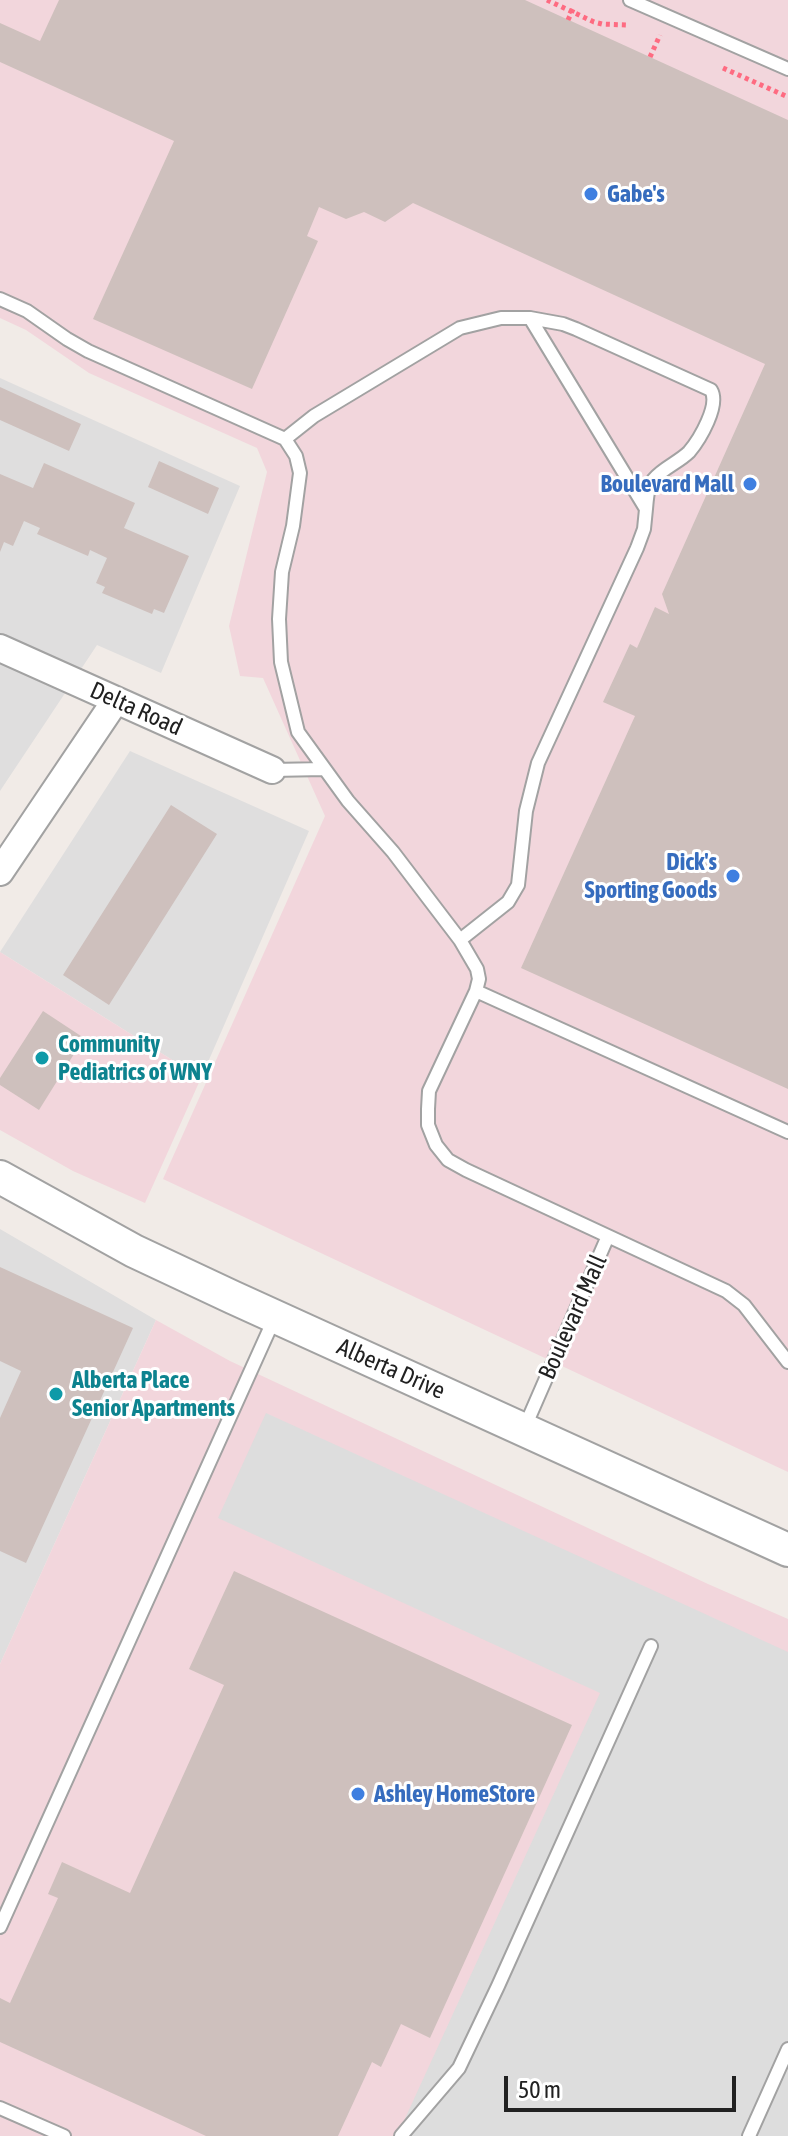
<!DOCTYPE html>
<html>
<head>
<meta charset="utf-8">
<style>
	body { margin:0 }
	#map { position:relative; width:788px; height:2136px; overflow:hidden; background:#f1ebe7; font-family:"Asap Condensed",sans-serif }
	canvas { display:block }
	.scale { position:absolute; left:504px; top:2076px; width:232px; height:36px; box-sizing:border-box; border:4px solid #212121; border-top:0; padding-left:10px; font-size:24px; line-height:28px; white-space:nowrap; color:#212121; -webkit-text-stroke:6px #fff; paint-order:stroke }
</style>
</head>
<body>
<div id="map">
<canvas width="788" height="2136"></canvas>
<div class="scale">50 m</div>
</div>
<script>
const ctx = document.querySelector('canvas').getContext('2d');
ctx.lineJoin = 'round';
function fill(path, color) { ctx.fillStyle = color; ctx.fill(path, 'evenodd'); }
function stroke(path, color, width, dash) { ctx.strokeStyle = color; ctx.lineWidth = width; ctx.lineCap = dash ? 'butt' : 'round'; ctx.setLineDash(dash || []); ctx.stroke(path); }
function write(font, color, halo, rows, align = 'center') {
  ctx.font = font + ' "Asap Condensed",sans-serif'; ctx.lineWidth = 6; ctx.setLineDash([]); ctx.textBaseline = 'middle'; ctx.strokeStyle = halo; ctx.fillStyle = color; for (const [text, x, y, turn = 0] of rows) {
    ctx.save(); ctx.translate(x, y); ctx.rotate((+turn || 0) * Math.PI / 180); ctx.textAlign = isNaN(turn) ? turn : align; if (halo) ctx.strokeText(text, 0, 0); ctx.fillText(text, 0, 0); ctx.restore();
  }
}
fill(new Path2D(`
	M0,378L240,486L161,673L97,645L0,791Z
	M130,751L309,831L201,1078L0,952Z
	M0,1229L156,1320L0,1664Z`), '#dfdede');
fill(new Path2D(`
	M0,0H788V1472L163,1179L325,816L263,678L240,676L229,626L267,472L257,448L89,373L26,330L0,318Z
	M0,952L201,1078L145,1203L73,1171L0,1130Z
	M156,1320L230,1361L708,1584L788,1619V2136H0V1664Z`), '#f2d6dc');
fill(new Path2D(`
	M266,1413L788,1652V2136H397L600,1693L218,1518Z`), '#ddd');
fill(new Path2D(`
	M59,0H525L788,120V1089L521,968L635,716L603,702L630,644L637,648L655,607L669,614L662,594L765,364L413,203L385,222L364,212L346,219L319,207L307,236L318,241L252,389L93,319L174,141L0,62V23L40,41Z
	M0,387L81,424L69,451L0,420Z
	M159,461L219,488L208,514L148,487Z
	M44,463L135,503L124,528L189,556L164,613L154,609L152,614L102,593L105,587L96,583L107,558L90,550L88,556L37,534L40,528L24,521L13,546L4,542L0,552V474L33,488Z
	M171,805L217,834L109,1005L63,975Z
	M43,1011L84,1038L39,1110L0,1085V1078Z
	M0,1267L133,1328L26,1563L0,1551V1418L21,1371L0,1361Z
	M234,1571L572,1725L430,2038L401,2024L381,2067L372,2062L338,2136H206L0,2042V1998L10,2003L58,1898L48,1894L62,1862L130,1893L224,1685L189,1669Z`), '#cec0bd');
const service = new Path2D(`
	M630,0L788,69
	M0,299L27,311L67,339L88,351L285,439L296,456L300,473L293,526L282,572L279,619L281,662L298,732L348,801L393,852L460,940L477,969L479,979L476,991L429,1091L428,1109V1125L436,1145L448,1160L466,1170L726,1291L744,1305L788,1362
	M530,318L563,324L576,329L711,390C720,405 700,439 689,452C679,462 663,468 654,479C647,488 647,499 646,509
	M285,439L314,416L460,328L501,318H530L646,509L644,529L637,548L538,763L526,811L518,885L508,902L460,940
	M272,770L324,769
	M476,991L788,1132
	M524,1429L608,1236
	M0,1927L275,1317
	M0,2108L64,2136
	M401,2136L459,2068L498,1986L651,1646
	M749,2136L788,2049`);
const minor = new Path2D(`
	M0,648L272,770
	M0,872L116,700`);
const tertiary = new Path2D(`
	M0,1177L134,1251L232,1297L788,1550`);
stroke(service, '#a2a2a2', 16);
stroke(minor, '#a2a2a2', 30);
stroke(tertiary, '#a2a2a2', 36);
stroke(new Path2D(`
	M547,0L594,22L602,24L627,25
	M568,20L574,7
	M650,57L660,35
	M723,68L788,97`), '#fe6b81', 5, [4, 4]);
stroke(service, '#fff', 12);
stroke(minor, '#fff', 26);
stroke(tertiary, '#fff', 32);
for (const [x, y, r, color] of [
	[591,194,8,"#3f7fe0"],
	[750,484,8,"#3f7fe0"],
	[733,876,8,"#3f7fe0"],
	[42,1058,8,"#0f9aa8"],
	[56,1394,8,"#0f9aa8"],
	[358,1794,8,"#3f7fe0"]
]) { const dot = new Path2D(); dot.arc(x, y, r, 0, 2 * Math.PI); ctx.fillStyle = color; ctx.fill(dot); stroke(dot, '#fff', 3); }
write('bold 24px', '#366cbe', '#fff', [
	["Gabe's",607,194],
	["Boulevard Mall",734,484,"right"],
	["Dick's",717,862,"right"],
	["Sporting Goods",717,890,"right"],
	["Ashley HomeStore",374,1794]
], 'left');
write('24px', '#212121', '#fff', [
	["Delta Road",136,709,24],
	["Boulevard Mall",573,1317,-66],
	["Alberta Drive",391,1369,24]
]);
write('bold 24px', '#0d838f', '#fff', [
	["Community",58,1044],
	["Pediatrics of WNY",58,1072],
	["Alberta Place",72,1380],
	["Senior Apartments",72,1408]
], 'left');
</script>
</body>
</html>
